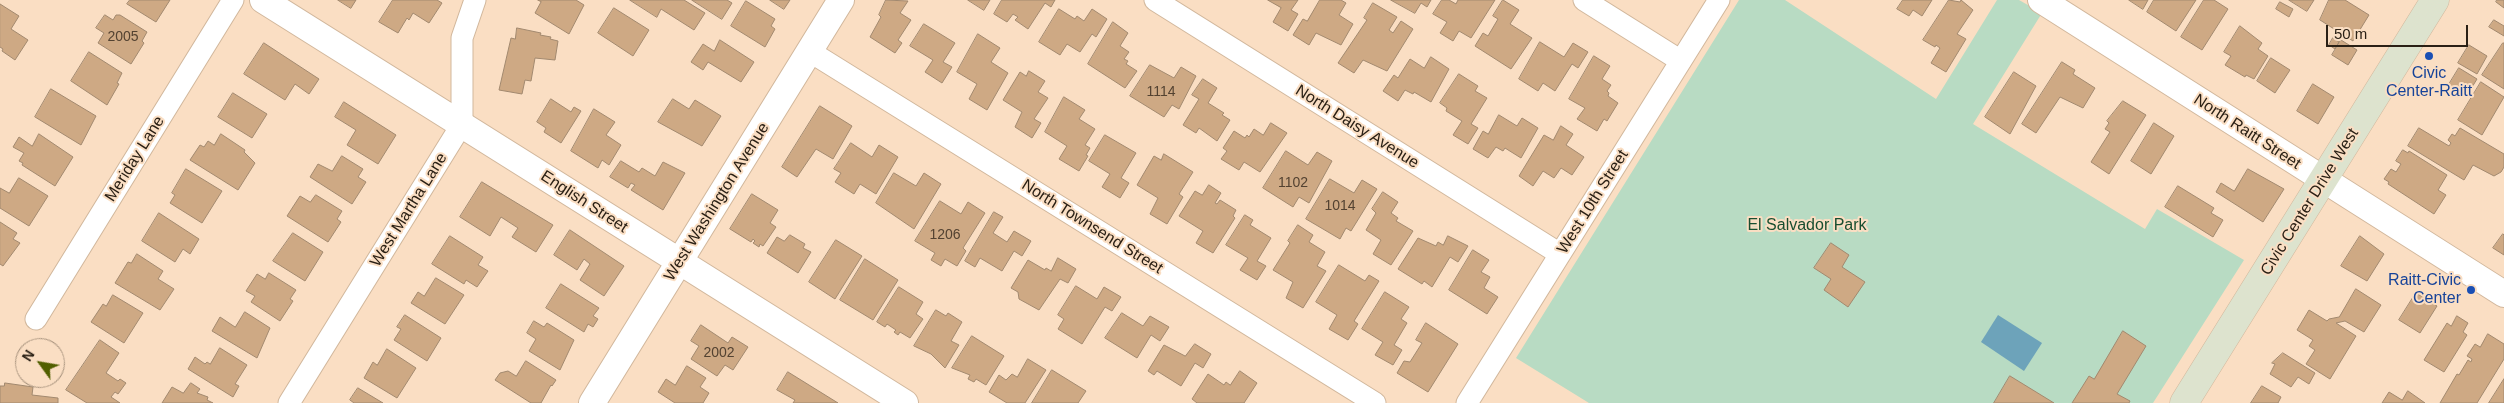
<!DOCTYPE html>
<html>
<head>
<meta charset="utf-8">
<style>
	body { margin:0 }
	#map { position:relative; width:2504px; height:403px; overflow:hidden; background:#fadec3; font-family:Arial,sans-serif }
	canvas { display:block }
	.north { position:absolute; left:15px; top:338px; width:50px; height:50px; box-sizing:border-box; background:#fadec3; border:1px solid #a7927d; border-radius:50%; rotate:302deg; font-size:14px; font-weight:700; line-height:20px; text-align:center; color:#2a2015 }
	.north::after { content:''; display:block; margin:auto; width:18px; height:22px; background:#515f00; clip-path:polygon(50% 0,100% 100%,50% 72%,0 100%) }
	.scale { position:absolute; left:2326px; top:25px; width:142px; height:22px; box-sizing:border-box; border:2px solid #2a2015; border-top:0; padding-left:6px; font-size:15px; line-height:18px; white-space:nowrap; color:#2a2015; -webkit-text-stroke:4px #fadec3; paint-order:stroke }
</style>
</head>
<body>
<div id="map">
<canvas width="2504" height="403"></canvas>
<div class="north">N</div>
<div class="scale">50 m</div>
</div>
<script>
const ctx = document.querySelector('canvas').getContext('2d');
ctx.lineJoin = 'round';
function fill(path, color) { ctx.fillStyle = color; ctx.fill(path, 'evenodd'); }
function stroke(path, color, width, dash) { ctx.strokeStyle = color; ctx.lineWidth = width; ctx.lineCap = dash ? 'butt' : 'round'; ctx.setLineDash(dash || []); ctx.stroke(path); }
function write(font, color, halo, rows, align = 'center') {
  ctx.font = font + ' Arial,sans-serif'; ctx.lineWidth = 4; ctx.setLineDash([]); ctx.textBaseline = 'middle'; ctx.strokeStyle = halo; ctx.fillStyle = color; for (const [text, x, y, turn = 0] of rows) {
    ctx.save(); ctx.translate(x, y); ctx.rotate((+turn || 0) * Math.PI / 180); ctx.textAlign = isNaN(turn) ? turn : align; if (halo) ctx.strokeText(text, 0, 0); ctx.fillText(text, 0, 0); ctx.restore();
  }
}
fill(new Path2D(`
	M1739,0H1785L1936,99L1997,0H2019L2042,13L1973,124L2145,229L2157,209L2244,260L2153,403H1589L1516,358Z`), '#b8dbc3');
fill(new Path2D(`
	M1998,315L2042,343L2024,371L1981,342Z`), '#6da3ba');
const building = new Path2D(`
	M130,0H170L156,22L127,4Z
	M338,0H356L351,8Z
	M393,0H437L442,3L429,23L413,13L409,20L407,18L398,33L379,22Z
	M538,0H576L584,5L569,34L535,13L541,2Z
	M630,0H684L705,13L694,30L661,9L657,17Z
	M692,0H727L732,3L722,19Z
	M770,0H790L784,9Z
	M886,0L908,1L900,13L911,20L898,40L902,43L895,53L870,37L881,17L879,15Z
	M968,0H990L984,10Z
	M1002,0H1055L1051,7L1045,3L1028,29L1015,20L1018,17L1013,14L1007,22L994,14Z
	M1268,0H1298L1291,10L1298,14L1288,31L1273,22L1281,8Z
	M1320,0H1341L1346,3L1339,15L1353,24L1341,45L1316,33L1309,45L1293,35L1303,19L1307,21Z
	M1391,0H1431L1427,7L1421,3L1415,13Z
	M1442,0H1449L1456,4L1458,0H1495L1471,38L1459,31L1453,41L1440,33L1447,22L1433,14Z
	M1503,0L1519,10L1510,24L1532,38L1511,69L1475,46L1483,33L1488,36L1498,19L1493,16Z
	M1903,0H1932L1922,16L1913,10L1909,16L1897,9Z
	M1949,0L1960,2L1961,0L1973,10L1957,34L1966,39L1946,72L1931,63L1940,48L1936,45L1935,47L1923,40Z
	M2129,0H2148L2143,9Z
	M2154,0H2196L2176,31L2147,12Z
	M2204,0H2214L2228,9L2202,50L2181,37Z
	M2289,0H2314L2307,11Z
	M2329,0H2345L2369,15L2353,41L2320,20Z
	M2497,0H2504V8L2496,2Z
	M746,1L775,19L771,26L775,29L765,47L731,26Z
	M2280,2L2293,9L2289,17L2276,9Z
	M1373,3L1397,17L1389,30L1393,33L1401,21L1413,29L1387,71L1363,60L1354,73L1338,63L1367,20L1364,18Z
	M0,4L19,16L11,29L28,40L15,60L2,51L3,49L0,47Z
	M614,8L649,30L633,56L598,33Z
	M1059,9L1075,19L1077,16L1084,21L1092,9L1107,19L1096,37L1092,34L1080,52L1067,44L1060,55L1039,42Z
	M105,15L113,20L116,15H120L147,32L142,41L144,43L131,64L98,43L104,33L96,28Z
	M2494,20L2504,26V36L2489,27Z
	M1113,22L1128,33L1120,46L1129,52L1124,59L1128,61L1126,64L1137,71L1125,88L1088,64Z
	M924,24L955,43L943,62L952,67L942,83L925,72L933,60L910,46Z
	M2240,26L2262,43L2258,49L2268,56L2254,79L2246,75L2245,77L2225,65L2231,56L2224,52Z
	M517,28L541,33L540,35L551,37L550,39L558,41L555,60L535,58L531,81L525,80L522,94L499,90L511,38L515,39Z
	M978,34L1000,48L991,62L1008,73L987,110L969,99L977,84L957,72Z
	M2333,38L2339,42L2335,49L2329,45Z
	M720,40L754,62L741,82L708,62L703,70L691,62L703,44L714,51Z
	M2341,40L2357,50L2348,65L2332,55Z
	M1540,42L1564,57L1573,43L1588,52L1578,68L1572,64L1555,91L1543,83L1538,91L1519,79Z
	M264,43L319,79L309,94L295,84L285,100L244,74Z
	M2503,43H2504V89L2482,75Z
	M2469,45L2487,56L2477,74L2458,63Z
	M89,52L122,73L117,83L119,84L107,105L71,81Z
	M1594,56L1610,66L1602,79L1611,85L1607,91L1609,93L1608,96L1618,103L1607,121L1604,119L1597,131L1577,119L1585,108L1569,99Z
	M1431,57L1449,69L1431,102L1414,92L1413,94L1405,90L1398,101L1383,91L1394,75L1398,78L1410,59L1424,68Z
	M2271,58L2290,70L2275,93L2257,81Z
	M2062,62L2075,70L2073,74L2095,88L2083,108L2060,97L2036,133L2022,124Z
	M1150,65L1174,78L1181,67L1196,76L1179,109L1172,105L1164,117L1130,96Z
	M2459,68L2477,79L2466,97L2448,86Z
	M1029,71L1045,81L1038,92L1048,98L1034,119L1041,123L1032,138L1015,127L1022,112L1003,100L1020,72L1026,76Z
	M2014,72L2036,86L2010,134L1985,117Z
	M1459,74L1478,86L1475,91L1487,98L1471,124L1478,128L1468,144L1453,135L1462,121L1446,111L1447,108L1440,103Z
	M1203,79L1217,88L1208,103L1224,113L1222,115L1230,120L1217,141L1199,128L1196,133L1183,125L1199,99L1192,95Z
	M2481,82L2504,97L2482,135L2458,120Z
	M2313,84L2334,97L2318,124L2297,111Z
	M51,89L96,116L81,145L35,117Z
	M233,93L267,114L252,138L218,117Z
	M1064,97L1085,110L1079,119L1095,129L1085,145L1090,148L1086,155L1088,156L1079,171L1059,159L1067,146L1045,132Z
	M551,99L571,112L574,107L581,111L561,143L544,132L546,128L537,122Z
	M673,99L689,109L695,100L721,116L702,146L658,122Z
	M2123,101L2146,115L2109,174L2091,162L2110,132L2105,129L2109,123L2107,121Z
	M344,102L396,135L378,164L347,145L356,130L335,117Z
	M820,106L852,126L833,159L816,149L797,177L782,167Z
	M594,109L615,122L606,135L621,145L609,165L602,160L598,168L571,151Z
	M1499,115L1517,126L1522,118L1538,128L1521,158L1505,148L1503,151L1496,147L1488,158L1473,149L1483,131L1488,134Z
	M1271,123L1287,133L1260,172L1244,162L1239,170L1221,159L1227,151L1223,148L1234,131L1245,138L1247,135L1249,137L1254,129L1263,135Z
	M2154,123L2174,136L2151,174L2131,161Z
	M1561,126L1573,134L1566,145L1584,157L1572,175L1561,168L1554,178L1543,171L1533,186L1519,176L1544,135L1553,140Z
	M2419,128L2449,146L2451,143L2448,140L2452,134L2455,136L2460,128L2504,154V167L2501,172L2494,176L2473,165L2464,180L2408,146Z
	M39,134L73,157L55,186L22,165L23,163L19,161L24,153L13,147L19,137L32,146Z
	M221,134L245,150L244,152L255,163L238,190L190,160L200,145L204,147L208,141L214,145Z
	M1105,135L1136,153L1121,178L1129,183L1120,198L1102,187L1110,174L1089,161Z
	M851,143L872,157L879,145L898,157L876,194L860,184L854,194L835,182L841,173L834,169Z
	M2403,150L2408,153L2409,151L2447,175L2438,190L2446,195L2434,214L2388,184L2389,182L2384,179L2391,169L2396,172L2401,164L2396,161Z
	M1286,151L1308,165L1317,152L1332,161L1309,203L1299,197L1293,207L1263,188Z
	M1164,154L1193,172L1179,194L1183,197L1167,224L1150,214L1158,198L1137,185L1154,156L1161,160Z
	M342,156L363,169L358,177L366,182L352,204L310,177L318,164L332,171Z
	M621,161L639,172L642,168L655,176L663,162L685,173L663,210L631,190L635,185L631,183L628,188L610,177Z
	M186,169L222,191L202,223L170,203L175,195L172,193Z
	M2248,169L2284,189L2263,222L2216,192L2221,183L2234,191Z
	M894,173L916,186L924,173L941,184L914,229L876,203Z
	M19,178L48,196L29,226L0,208V188L9,193Z
	M1330,179L1354,193L1362,180L1377,189L1351,231L1346,228L1340,239L1306,219Z
	M482,182L553,225L536,252L512,237L518,228L501,217L490,236L460,217Z
	M1209,185L1221,193L1215,203L1217,204L1220,200L1236,210L1233,216L1235,218L1213,253L1196,243L1203,231L1179,216L1195,191L1202,195Z
	M2178,186L2214,208L2211,213L2223,220L2213,237L2165,207Z
	M1383,192L1398,202L1391,213L1398,218L1396,221L1413,231L1391,265L1373,254L1381,240L1366,230L1376,213L1372,209Z
	M752,194L778,210L770,223L776,227L763,246L760,244L759,247L753,243L755,241L753,239L751,242L730,229Z
	M316,195L342,211L337,219L341,222L328,242L287,216L300,196L310,202Z
	M940,201L961,214L968,202L985,213L963,248L966,251L957,266L945,259L941,266L931,260L935,253L915,241Z
	M994,212L1003,217L993,233L1007,242L1014,231L1031,241L1022,256L1014,251L1002,271L980,258L975,267L965,261Z
	M159,213L199,239L190,254L183,249L175,262L142,241Z
	M1245,215L1253,220L1250,225L1271,238L1257,261L1266,266L1257,280L1240,270L1248,258L1226,245Z
	M0,222L17,233L13,239L20,243L3,266L0,264Z
	M1298,225L1313,235L1309,242L1325,252L1317,266L1326,271L1303,308L1286,298L1293,282L1273,270L1290,243L1288,241Z
	M570,230L624,266L604,296L580,280L590,264L584,259L577,270L554,255Z
	M293,233L323,252L305,281L273,261Z
	M2503,234L2504,235V255L2493,248Z
	M790,235L805,244L803,248L811,252L798,273L767,253L777,237L784,241Z
	M450,236L483,257L478,265L488,271L477,287L466,280L464,284L432,264Z
	M1448,236L1468,246L1458,262L1450,257L1432,287L1424,281L1422,284L1398,269L1418,238L1436,246L1438,242L1443,245Z
	M2360,236L2384,254L2367,281L2341,266Z
	M836,240L862,256L835,299L809,282Z
	M1831,243L1849,255L1842,267L1865,282L1848,307L1824,290L1831,279L1814,268Z
	M1473,250L1489,260L1481,272L1490,277L1484,288L1498,297L1487,314L1449,290Z
	M137,254L163,271L158,279L174,289L160,310L115,283L128,262L131,263Z
	M1058,258L1076,269L1068,283L1060,279L1039,310L1019,299L1018,292L1011,288L1028,260L1045,270L1046,268L1051,271Z
	M865,259L898,280L873,320L840,300Z
	M1339,265L1365,281L1369,275L1379,281L1354,321L1358,324L1348,340L1329,329L1337,315L1316,302Z
	M269,273L296,290L290,299L293,301L280,321L251,302L255,296L246,291L257,274L265,279Z
	M436,278L464,295L445,324L411,303L418,292L424,296Z
	M561,284L599,308L593,316L598,319L593,327L588,324L584,332L546,308Z
	M1076,286L1097,299L1104,287L1121,297L1112,311L1105,307L1082,344L1058,329L1064,319L1058,315Z
	M899,287L923,302L916,314L923,319L910,338L900,332L898,335L894,332L896,330L887,324L885,327L877,322Z
	M2356,289L2381,305L2364,332L2345,321L2336,323L2356,336L2330,379L2306,364L2315,350L2309,346L2313,340L2297,330L2309,310L2327,321L2329,319L2339,317Z
	M1385,292L1409,307L1401,319L1407,323L1394,345L1402,350L1393,365L1375,355L1383,342L1362,329Z
	M2416,293L2437,306L2420,333L2399,320Z
	M113,295L143,313L124,343L91,322L103,304L106,306Z
	M936,310L946,316L948,313L962,322L951,341L959,345L945,368L931,354L914,346Z
	M245,312L270,328L257,358L212,331L220,317L235,327Z
	M1122,313L1143,326L1150,316L1169,327L1160,341L1151,335L1137,358L1105,338Z
	M405,315L441,338L427,361L394,340L401,329L397,327Z
	M2457,316L2468,323L2463,332L2467,335L2444,372L2424,360L2447,323L2451,326Z
	M534,321L544,327L547,323L574,340L560,370L529,351L536,339L527,333Z
	M1426,323L1458,344L1428,392L1397,373L1404,361L1410,362L1422,343L1416,340Z
	M701,325L728,343L732,337L748,347L733,370L725,365L717,376L691,359L699,346L691,341Z
	M2123,331L2146,346L2117,394L2130,401L2129,403H2072L2089,376L2094,379Z
	M2488,334L2504,344V359L2477,403H2440L2457,374L2459,375L2468,360L2471,362L2472,359L2467,356L2475,344L2480,347Z
	M972,336L1004,356L986,385L976,379L974,382L968,379L970,375L952,368Z
	M100,340L119,353L106,373L118,381L120,379L126,383L118,394L115,392L111,397L120,403H87L66,390Z
	M1195,344L1211,354L1203,368L1195,363L1181,386L1157,371L1154,375L1148,371L1164,345L1185,356Z
	M220,348L247,365L235,384L239,386L233,397L188,369L195,357L205,364L207,362L210,364Z
	M387,349L416,368L397,398L364,378L373,362L377,365Z
	M2283,353L2315,373L2309,384L2298,377L2291,387L2270,374L2275,364L2272,363Z
	M1028,359L1046,370L1025,403H1007L989,392L999,375L1006,380L1012,374L1017,377Z
	M526,361L556,380L552,386L551,385L541,403H531L495,380L500,373L508,371L516,376Z
	M687,366L706,378L700,387L709,393L703,403H675L658,392L666,379L675,385Z
	M1052,370L1086,391L1078,403H1032Z
	M1240,371L1257,383L1244,403H1197L1192,399L1208,374L1224,385L1226,382L1230,385Z
	M788,372L838,403H793L795,400L777,390Z
	M2010,376L2054,403H1994Z
	M2504,379V403H2489Z
	M5,383L33,387L32,395L58,398V403H0V386H4Z
	M191,383L200,389L197,393L208,397L207,400L213,403H162L172,387L183,393Z
	M2262,386L2281,397L2278,403H2251Z
	M358,388L383,403H354L350,400Z
	M2408,391L2425,403H2382L2389,392L2402,400Z`);
fill(building, '#cea984');
stroke(building, '#a2896f', 1);
const minor = new Path2D(`
	M1155,0L1560,254
	M1584,0L1681,61
	M809,51L1375,403
	M36,319L233,0
	M289,403L462,124V38L475,0
	M1467,403L1719,0`);
const tertiary = new Path2D(`
	M263,0L905,403
	M2041,0L2504,294
	M592,403L841,0`);
const secondary = new Path2D(`
	M2184,403L2435,0`);
stroke(minor, '#d1b79c', 23);
stroke(tertiary, '#d1b79c', 28);
stroke(secondary, '#d1b79c', 29);
stroke(minor, '#fff', 21);
stroke(tertiary, '#fff', 26);
stroke(secondary, '#dde3ce', 28);
for (const [x, y, r, color] of [
	[2429,56,5,"#1a4fb4"],
	[2471,290,5,"#1a4fb4"]
]) { const dot = new Path2D(); dot.arc(x, y, r, 0, 2 * Math.PI); ctx.fillStyle = color; ctx.fill(dot); stroke(dot, '#fadec3', 2); }
write('14px', '#534231', null, [
	["2005",123,37],
	["1114",1161,92],
	["1102",1293,183],
	["1014",1340,206],
	["1206",945,235],
	["2002",719,353]
]);
write('16px', '#164399', '#fadec3', [
	["Civic",2429,74],
	["Center-Raitt",2429,92],
	["Raitt-Civic",2461,281,"right"],
	["Center",2461,299,"right"]
]);
write('16px', '#2a2015', '#fadec3', [
	["North Daisy Avenue",1357,127,32],
	["North Raitt Street",2247,132,33],
	["Meriday Lane",135,159,-58],
	["English Street",584,202,33],
	["West Washington Avenue",717,202,-58],
	["West 10th Street",1593,202,-58],
	["Civic Center Drive West",2310,202,-58],
	["West Martha Lane",409,210,-58],
	["North Townsend Street",1092,227,32]
]);
write('16px', '#184e30', '#fadec3', [
	["El Salvador Park",1807,226]
]);
</script>
</body>
</html>
